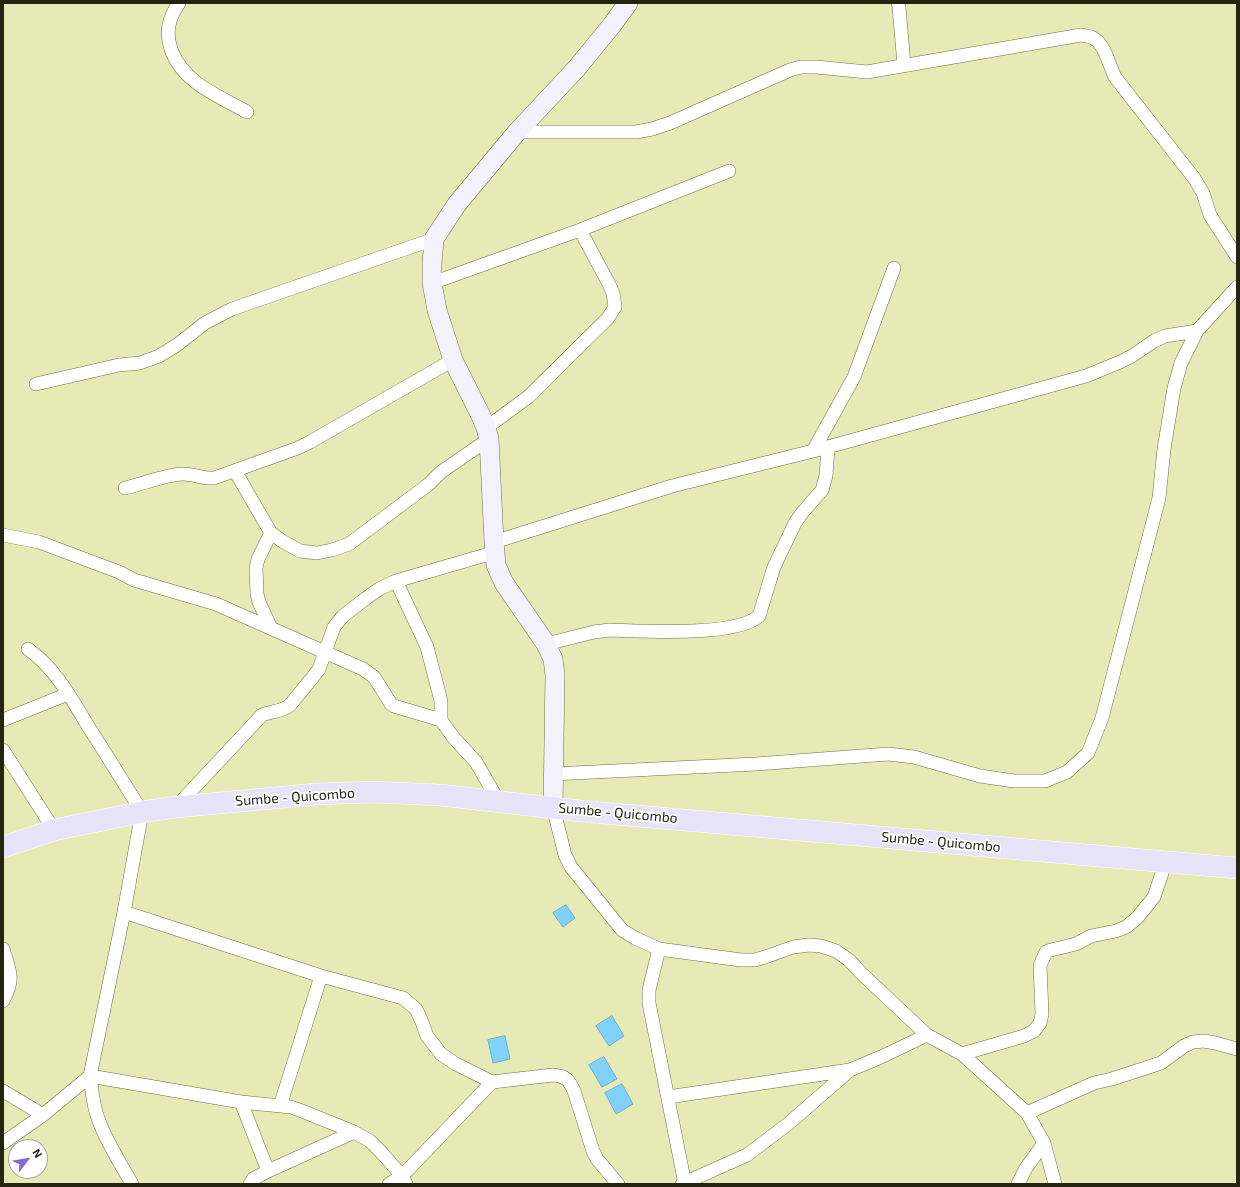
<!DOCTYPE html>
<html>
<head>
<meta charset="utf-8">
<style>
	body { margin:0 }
	#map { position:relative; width:1240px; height:1187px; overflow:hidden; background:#e6ebb5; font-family:"Exo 2",sans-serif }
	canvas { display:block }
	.frame { position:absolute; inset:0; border:4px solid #242511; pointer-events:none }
	.north { position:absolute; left:8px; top:1139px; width:40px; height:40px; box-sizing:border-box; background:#fff; border:1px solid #a7a8a0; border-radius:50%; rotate:59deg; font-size:11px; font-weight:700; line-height:16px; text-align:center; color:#242511 }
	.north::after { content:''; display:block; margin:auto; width:14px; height:18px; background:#8565e0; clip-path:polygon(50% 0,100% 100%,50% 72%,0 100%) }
</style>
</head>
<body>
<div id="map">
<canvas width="1240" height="1187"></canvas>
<div class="frame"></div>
<div class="north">N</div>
</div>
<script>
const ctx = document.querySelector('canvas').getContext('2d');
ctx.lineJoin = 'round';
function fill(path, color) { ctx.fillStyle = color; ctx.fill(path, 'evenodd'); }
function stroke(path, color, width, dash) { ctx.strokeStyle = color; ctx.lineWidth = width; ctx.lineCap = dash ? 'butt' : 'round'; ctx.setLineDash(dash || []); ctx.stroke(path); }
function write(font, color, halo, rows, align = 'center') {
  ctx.font = font + ' "Exo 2",sans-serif'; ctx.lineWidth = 3.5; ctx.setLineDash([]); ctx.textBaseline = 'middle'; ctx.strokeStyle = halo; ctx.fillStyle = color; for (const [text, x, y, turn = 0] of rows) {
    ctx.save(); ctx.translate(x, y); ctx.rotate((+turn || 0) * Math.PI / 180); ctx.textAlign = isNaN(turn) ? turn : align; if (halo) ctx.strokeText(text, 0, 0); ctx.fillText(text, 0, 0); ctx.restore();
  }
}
const building = new Path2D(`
	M566,905L575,918L563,927L553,913Z
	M612,1016L624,1036L609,1046L596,1026Z
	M505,1036L510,1059L493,1063L488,1040Z
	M604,1057L617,1079L602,1087L589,1065Z
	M622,1084L633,1104L616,1114L605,1093Z`);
fill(building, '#7fd2fc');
stroke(building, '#74aac6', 1);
const street = new Path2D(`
	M179,3C168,19 165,33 172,52C185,84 219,96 247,112
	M898,3L899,7L904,65
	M517,132H636L652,129L670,123L790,70L801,67H816L867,72L1081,35C1085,36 1090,36 1093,38C1105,44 1109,65 1115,77L1194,178L1203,193L1210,215L1237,257
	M432,283L580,230L729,171
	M36,384L119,365L140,363L159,356L177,345L205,323L232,309L434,239
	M486,428L528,397L608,318L615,307L613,293L609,284L580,230
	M813,451L854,377L894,268
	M235,471L271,533L282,541L300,551L317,553L332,550L349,544L429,484L441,472L489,439
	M125,488C142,484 168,474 183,474C194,474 203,479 214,478L298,448L310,442L453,360
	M3,535L39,542L119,572L134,580L216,604L363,669L374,677L391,704L394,706L441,720L453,737L476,762L499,802
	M494,542L672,486L813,451L1086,376L1120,362L1132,356L1154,341L1165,336L1197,331
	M396,581L427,647L441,701V720
	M271,628L259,602L257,594L256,568L258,559L271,533
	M546,644L594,632L610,630C644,631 735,637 759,616L774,567L795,523L802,513L822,490L826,476L828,447
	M28,649C55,668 71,698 88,726C106,754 124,783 142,812L124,912L90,1076C92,1091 93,1107 99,1121C107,1143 121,1164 132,1184
	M3,720L68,694
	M3,750L54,830
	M553,774L756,764L888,754L914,757L980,776L1014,781H1045L1067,772L1088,753L1102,718L1159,498L1164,449L1174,388L1181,363L1197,331L1237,287
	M176,807L262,715C271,711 282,712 290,705L313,677L319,669L334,627L343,616L365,599L379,589L396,581L496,552
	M553,807L565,855L571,867L622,930L635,938L659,949L741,960H755L768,956L793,947L809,945L821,946L836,951L849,960L861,973L927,1035L962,1054L1027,1113L1044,1143L1055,1184
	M124,912L321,976L403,998L416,1009L422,1022L427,1036L441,1054L456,1064L492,1082L553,1075C566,1076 569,1080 574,1091L593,1151L597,1159L618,1184
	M3,949C10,972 15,978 3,1001
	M659,949L649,990V1003L685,1184
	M962,1054L1024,1036L1034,1031L1040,1023L1042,1014L1040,966L1042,961L1046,952L1051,950L1076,944L1091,936L1116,931L1126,927L1137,918L1154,897L1166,861
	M3,1091L43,1115
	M668,1097L850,1070L881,1057L927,1035
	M241,1102L268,1171
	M280,1106L321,976
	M1027,1113L1094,1083L1112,1079L1161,1063L1184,1046L1193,1042L1204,1041L1215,1043L1237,1049
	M3,1143L43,1115L90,1076L241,1102L291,1107L302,1111L354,1132L370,1141L382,1153L402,1176L406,1184
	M250,1184L253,1179L268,1171L354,1132
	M389,1184L402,1176L492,1082
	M682,1184L747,1155L788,1124L850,1070
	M1018,1184L1026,1168L1044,1143`);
const secondary = new Path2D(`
	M553,807L555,675L553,659L546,644L504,583L496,565L494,542L489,439L486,428L481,416L453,360L437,310L432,283V263L434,239L457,204L517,132L576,69L612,25L628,3`);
const primary = new Path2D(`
	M3,847L54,830L142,812L176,807L317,794L373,792L440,795L580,811L1237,868`);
stroke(street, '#6c6f3e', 14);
stroke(secondary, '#6c6f3e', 20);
stroke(primary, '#fff', 22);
stroke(street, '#fff', 13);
stroke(secondary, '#f3f2fc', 19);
stroke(primary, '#e7e4f9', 21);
write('14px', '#242511', '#fff', [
	["Sumbe - Quicombo",295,797,-4],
	["Sumbe - Quicombo",618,813,5],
	["Sumbe - Quicombo",941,842,5]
]);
</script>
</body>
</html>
